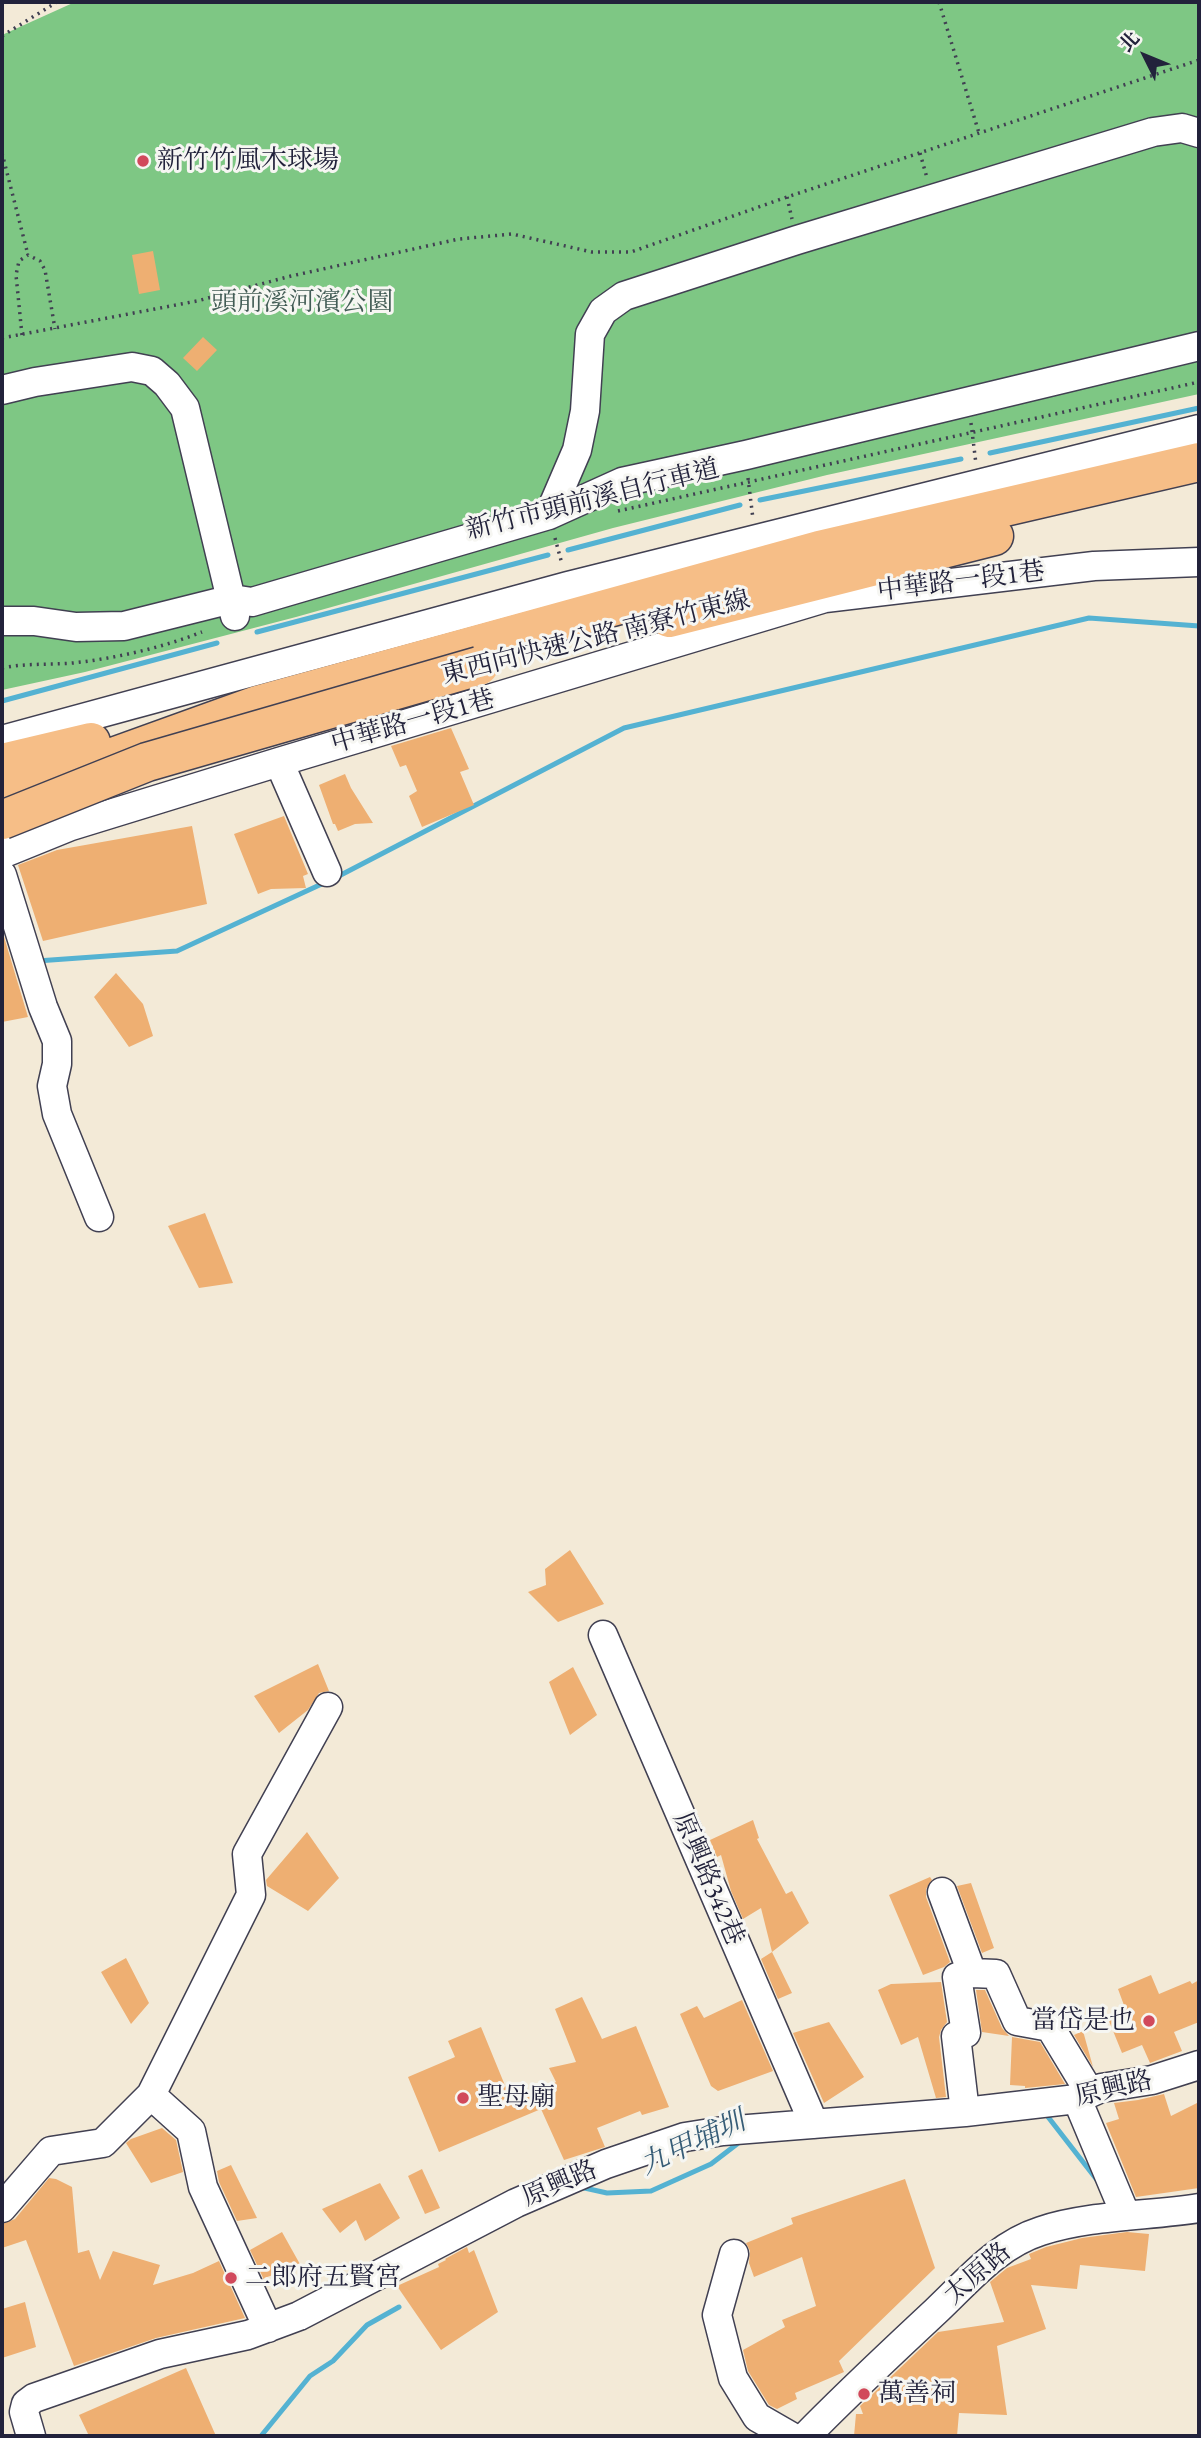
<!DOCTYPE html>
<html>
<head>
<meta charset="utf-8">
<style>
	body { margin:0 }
	#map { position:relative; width:1201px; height:2438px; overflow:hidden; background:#f3ead7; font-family:"EB Garamond","Noto Serif TC",serif }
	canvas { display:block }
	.frame { position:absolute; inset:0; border:4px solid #22223b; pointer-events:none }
	.north { position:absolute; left:1110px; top:21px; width:70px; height:70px; -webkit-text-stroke:5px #f6f6f2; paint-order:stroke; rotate:313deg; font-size:19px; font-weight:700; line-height:28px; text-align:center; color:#22223b }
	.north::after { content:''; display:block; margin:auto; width:24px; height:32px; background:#22223b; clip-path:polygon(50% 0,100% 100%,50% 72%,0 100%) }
</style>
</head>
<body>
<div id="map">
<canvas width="1201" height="2438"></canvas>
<div class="frame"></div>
<div class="north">北</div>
</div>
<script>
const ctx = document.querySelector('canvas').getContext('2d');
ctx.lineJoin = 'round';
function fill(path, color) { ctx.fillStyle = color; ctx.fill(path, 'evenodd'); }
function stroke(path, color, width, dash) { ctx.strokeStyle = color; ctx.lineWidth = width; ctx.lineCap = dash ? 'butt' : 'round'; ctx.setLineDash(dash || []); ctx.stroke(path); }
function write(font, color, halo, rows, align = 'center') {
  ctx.font = font + ' "EB Garamond","Noto Serif TC",serif'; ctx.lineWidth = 6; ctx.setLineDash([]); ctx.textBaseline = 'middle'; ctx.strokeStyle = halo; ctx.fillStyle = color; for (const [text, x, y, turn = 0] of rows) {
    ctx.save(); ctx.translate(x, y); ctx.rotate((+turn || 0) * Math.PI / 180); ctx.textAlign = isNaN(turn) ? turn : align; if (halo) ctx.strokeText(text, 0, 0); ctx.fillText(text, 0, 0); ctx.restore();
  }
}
fill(new Path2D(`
	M75,2H1199V394L827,475L613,528L296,617L85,672L2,690V35Z`), '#7ec784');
stroke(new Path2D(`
	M990,453L1199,408
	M760,500L961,459
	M568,550L740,505
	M257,632L548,555
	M2,701L217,643
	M335,878L624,728L1089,618L1199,626
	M37,961L177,951L326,882
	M1045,2113L1097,2180
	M580,2187L607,2193L651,2191L711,2164L741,2141
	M261,2436L310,2376L333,2361L367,2325L399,2307`), '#54b2d2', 5);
fill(new Path2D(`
	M153,251L160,290L139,294L132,255Z
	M203,337L217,350L197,371L183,358Z
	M451,728L469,769L460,772L474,805L422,827L409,796L417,791L406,765L400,767L391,746Z
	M345,774L351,788L373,823L355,824L338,831L335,824H333L319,785Z
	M284,816L308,874L303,876L306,888L271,889L258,894L234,834Z
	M192,826L207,904L43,941L18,865L57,850Z
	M2,930L28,1017L2,1022Z
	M116,973L143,1004L153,1036L129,1047L94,997Z
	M205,1213L233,1283L199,1288L168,1226Z
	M570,1550L604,1604L558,1622L528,1592L546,1585L545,1569Z
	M318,1664L329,1691L319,1693L308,1710L279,1733L254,1696Z
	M573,1667L597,1715L570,1735L549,1682Z
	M753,1820L759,1838L757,1839L786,1894L792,1891L809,1923L772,1952L761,1908L743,1919L731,1891L721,1855L717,1857L710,1840Z
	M307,1832L339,1878L308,1911L267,1886L266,1880Z
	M930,1877L932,1880L926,1889V1897L950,1962L944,1967L923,1975L889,1895Z
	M971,1883L994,1948L982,1953L957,1886Z
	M772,1952L792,1993L778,1999L761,1959Z
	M126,1958L149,2003L131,2024L101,1972Z
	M1151,1975L1159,1994L1190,1981L1192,1984L1199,1980V2022L1174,2032L1182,2051L1150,2063L1142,2045L1122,2053L1107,2016L1125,2008L1118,1989Z
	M941,1982L947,2022L941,2030L939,2037L946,2097L936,2098L918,2037L901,2045L878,1990L891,1984Z
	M976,1990H985L1002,2028L1009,2036L982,2032Z
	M582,1997L602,2039L636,2026L669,2107L642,2115L640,2111L597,2128L605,2147L564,2160L541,2109L439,2152L408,2077L455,2057L448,2041L481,2027L513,2105L556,2082L549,2068L576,2062L555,2009Z
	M742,2000L773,2071L718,2091L711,2086L680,2014L697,2006L704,2018Z
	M829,2022L864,2077L824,2103L793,2033Z
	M1083,2031L1093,2067L1074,2035Z
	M1012,2037L1040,2042L1065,2084L1025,2088V2086L1010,2085Z
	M1164,2094L1171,2116L1199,2102V2188L1136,2197L1106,2123L1119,2119L1114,2103L1138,2100Z
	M162,2128L176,2140L183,2172L151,2183L126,2143L131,2139Z
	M231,2165L257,2218L237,2221L219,2182L217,2171Z
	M422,2169L440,2208L425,2214L408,2176Z
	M49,2178L56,2179L72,2187L78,2253L89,2250L100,2280L113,2251L160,2265L153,2285L193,2273L219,2261L245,2318L156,2338L74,2366L26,2240L2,2248V2224L15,2219Z
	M905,2179L935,2268L839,2361L844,2372L795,2393L797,2399L777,2409L769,2405L748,2371L743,2350L785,2327L782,2320L816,2306L802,2257L754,2277L749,2263L750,2251L746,2243L793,2224L791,2218Z
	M380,2183L400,2218L365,2241L356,2220L340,2233L322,2209Z
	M282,2232L301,2266L264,2278L265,2282L250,2250Z
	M1127,2232L1149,2234L1145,2271L1080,2265L1077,2289L1031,2285L1046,2329L997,2346L1007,2415L959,2413L957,2436H854L856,2414H863L860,2406L938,2332L1004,2322L990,2282L1007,2268L1031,2259L1029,2254L1046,2247L1082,2238Z
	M467,2247L469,2253L474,2250L498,2312L441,2350L397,2286L439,2267L438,2264L446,2260L445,2259Z
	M25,2302L36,2347L2,2358V2309Z
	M186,2368L216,2436H89L79,2415Z`), '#eeaf72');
const minor = new Path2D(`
	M2,390L35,382L132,367L152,371L167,384L185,408L235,616
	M549,515L577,450L585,411L590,334L603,311L624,296L797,240L1153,132L1182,128L1199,133
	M2,621H34L76,627L124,626L232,599L252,602L549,515L622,482L746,455L1199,346
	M2,740L568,586L1199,429
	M279,762L327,872
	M2,854L71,826L279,762L825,598L1094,566L1199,562
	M2,875L43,1007L57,1041V1064L52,1086L57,1114L99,1217
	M603,1635L814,2124
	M942,1892L972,1973L957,1977L966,2033L956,2036L965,2112
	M972,1973L996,1974L1017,2021L1050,2027L1090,2093
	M1077,2099L1126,2216
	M2,2208L51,2151L103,2143L151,2095
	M734,2254L717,2315L733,2378L757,2417L790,2436
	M268,2328L203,2187L191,2131L151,2095L251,1895L247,1854L328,1707
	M31,2436L24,2412L26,2404L34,2398L160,2354L248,2335L299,2316L516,2203L606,2164L685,2137L723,2131L965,2112L1077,2099L1101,2088L1152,2080L1199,2065
	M806,2436C848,2393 892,2352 936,2311C969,2280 997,2245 1041,2231C1089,2215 1149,2216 1199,2208`);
const highway = new Path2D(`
	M669,618L994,536
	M2,763L91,742
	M2,797L257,705L819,550L1199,462`);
stroke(minor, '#414052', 31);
stroke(highway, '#414052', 41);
stroke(new Path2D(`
	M939,2L979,133
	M2,36L57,2
	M2,153L28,255
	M920,153L927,178
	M787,197L792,219
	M22,335L16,275L19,261L28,255L40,261L45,270L55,329
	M2,338L197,301L291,276L459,239L512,234L592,252H631L787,197L1199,60
	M971,423L976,464
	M748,478L753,519
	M618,511L1199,382
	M555,538L562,564
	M2,668C26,663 49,665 73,663C117,658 161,648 202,632`), '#414052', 3.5, [2, 5]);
stroke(minor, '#fff', 28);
stroke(highway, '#f6be87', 38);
const highwayBridge = new Path2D(`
	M2,820L147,762L479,666`);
stroke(highwayBridge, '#414052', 41, []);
stroke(highwayBridge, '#f6be87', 38);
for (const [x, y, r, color] of [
	[143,161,7,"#d1495b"],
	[1149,2021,7,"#d1495b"],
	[463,2098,7,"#d1495b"],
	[231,2278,7,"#d1495b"],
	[864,2394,7,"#d1495b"]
]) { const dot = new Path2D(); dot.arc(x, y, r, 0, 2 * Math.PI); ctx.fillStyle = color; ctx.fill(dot); stroke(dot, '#f6f6f2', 2.5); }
write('26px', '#22223b', '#f6f6f2', [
	["新竹竹風木球場",157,161],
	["當岱是也",1135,2021,"right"],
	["聖母廟",477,2098],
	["二郎府五賢宮",245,2278],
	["萬善祠",878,2394]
], 'left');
write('26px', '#425c55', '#f6f6f2', [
	["頭前溪河濱公園",302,303]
]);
write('26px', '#22223b', '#f6f6f2', [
	["新竹市頭前溪自行車道",593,500,-14],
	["中華路一段1巷",961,582,-7],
	["東西向快速公路 南寮竹東線",596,638,-14],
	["中華路一段1巷",413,722,-16],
	["原興路342巷",708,1879,67],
	["原興路",1114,2089,-13],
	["原興路",560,2184,-23],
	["太原路",978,2274,-41]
]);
write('italic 28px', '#365c77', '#f6f6f2', [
	["九甲埔圳",693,2144,-25]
]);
</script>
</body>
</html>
